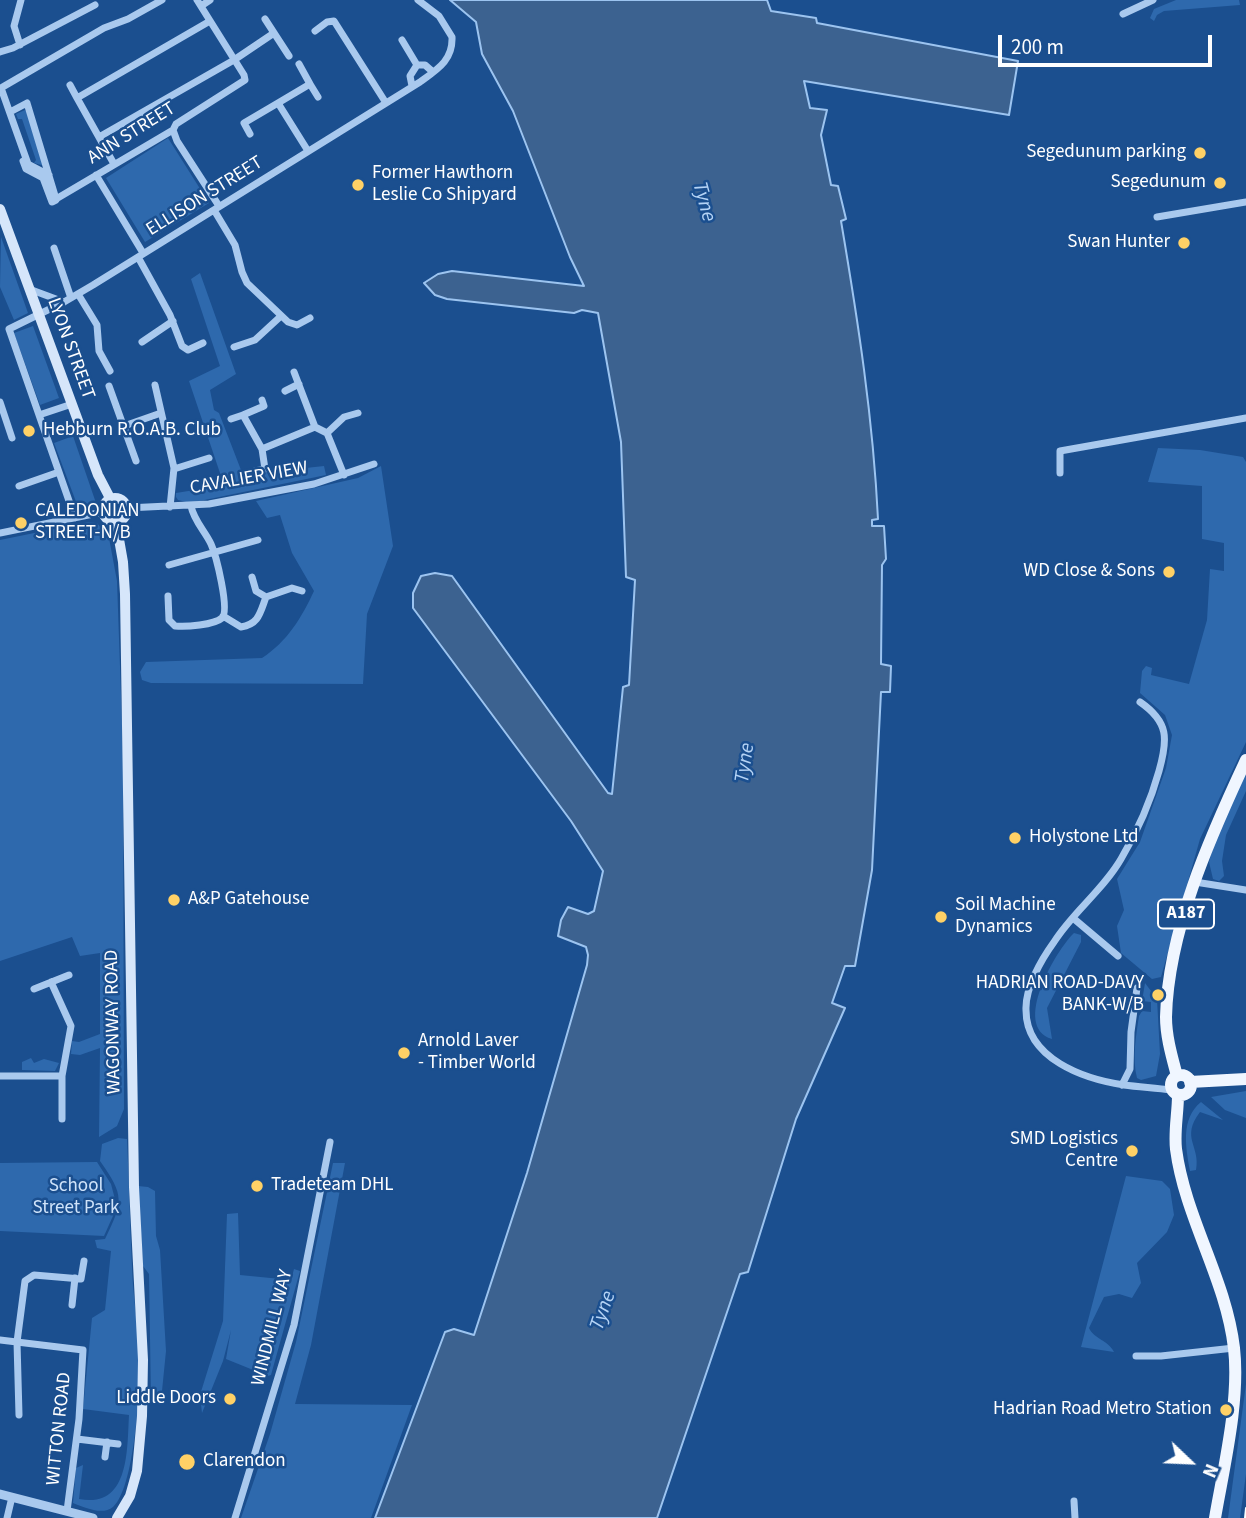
<!DOCTYPE html>
<html>
<head>
<meta charset="utf-8">
<style>
	body { margin:0 }
	#map { position:relative; width:1246px; height:1518px; overflow:hidden; background:#1b4f8f; font-family:"Source Sans 3",sans-serif }
	canvas { display:block }
	.north { position:absolute; left:1155px; top:1427px; width:70px; height:70px; -webkit-text-stroke:5px #1b4f8f; paint-order:stroke; rotate:113deg; font-size:19px; font-weight:700; line-height:28px; text-align:center; color:#fff }
	.north::after { content:''; display:block; margin:auto; width:24px; height:32px; background:#fff; clip-path:polygon(50% 0,100% 100%,50% 72%,0 100%) }
	.scale { position:absolute; left:998px; top:35px; width:214px; height:32px; box-sizing:border-box; border:4px solid #fff; border-top:0; padding-left:9px; font-size:21px; line-height:24px; white-space:nowrap; color:#fff; -webkit-text-stroke:5px #1b4f8f; paint-order:stroke }
</style>
</head>
<body>
<div id="map">
<canvas width="1246" height="1518"></canvas>
<div class="north">N</div>
<div class="scale">200 m</div>
</div>
<script>
const ctx = document.querySelector('canvas').getContext('2d');
ctx.lineJoin = 'round';
function fill(path, color) { ctx.fillStyle = color; ctx.fill(path, 'evenodd'); }
function stroke(path, color, width, dash) { ctx.strokeStyle = color; ctx.lineWidth = width; ctx.lineCap = dash ? 'butt' : 'round'; ctx.setLineDash(dash || []); ctx.stroke(path); }
function write(font, color, halo, rows, align = 'center') {
  ctx.font = font + ' "Source Sans 3",sans-serif'; ctx.lineWidth = 5; ctx.setLineDash([]); ctx.textBaseline = 'middle'; ctx.strokeStyle = halo; ctx.fillStyle = color; for (const [text, x, y, turn = 0] of rows) {
    ctx.save(); ctx.translate(x, y); ctx.rotate((+turn || 0) * Math.PI / 180); ctx.textAlign = isNaN(turn) ? turn : align; if (halo) ctx.strokeText(text, 0, 0); ctx.fillText(text, 0, 0); ctx.restore();
  }
}
fill(new Path2D(`
	M1176,0H1239L1240,5L1164,11L1157,15L1154,21L1150,18L1154,9Z
	M25,110L27,112L45,166L34,163L36,160L22,119H18L16,114Z
	M168,138L209,203L145,242L106,178Z
	M1,237L28,313L14,320L0,287Z
	M200,273L236,374L210,390L214,410L219,413L241,470L251,474L324,466L326,475L190,503L178,500L176,497V493L207,488L223,482L189,381L220,366L191,279Z
	M33,326L59,398L40,405L14,333Z
	M73,436L96,503L78,507L54,443Z
	M1158,448L1200,450L1243,457L1246,462V742L1200,839L1161,977L1152,979L1121,953L1117,926L1124,910L1117,879L1140,842L1166,768L1172,735L1165,715L1140,693L1142,671L1146,666L1152,668L1151,675L1189,684L1207,620L1210,569L1224,571V543L1202,539V486L1148,482Z
	M381,466L393,546L367,614L363,684L151,683L142,680L140,672L146,662L262,658C287,642 302,617 314,591L292,553L280,515L267,518L256,501L358,478Z
	M88,522L97,523L109,538L117,581L123,752L124,1109L117,1126L99,1137L100,1048L80,1055L71,1054L72,1041L79,1042L100,1034V953L80,956L72,937L0,961V540Z
	M1246,768V791L1226,835L1222,861L1224,876L1219,881L1213,879L1209,862L1217,833Z
	M1074,933L1081,935V942L1047,1008L1052,1039C1011,1027 1056,950 1074,933Z
	M1145,983L1157,999L1160,1054L1156,1076L1141,1080L1137,1078C1132,1058 1136,1036 1139,1016L1142,1011L1151,1012V1002L1142,1001Z
	M31,1058L34,1063L44,1059L59,1063L55,1071L22,1070V1062Z
	M1246,1091V1118L1225,1110L1211,1097Z
	M1201,1102L1223,1120L1200,1112C1180,1138 1201,1146 1196,1170L1190,1171C1186,1148 1180,1119 1201,1102Z
	M118,1138L127,1139C129,1182 130,1224 132,1267C133,1299 139,1331 140,1363C140,1392 134,1489 113,1507C102,1516 84,1507 73,1503L76,1468L83,1465L79,1499C130,1509 127,1449 129,1415L83,1409L92,1318L105,1310L111,1251L97,1248L95,1240L105,1239C123,1202 125,1196 100,1161L102,1144Z
	M97,1162L111,1184L117,1207L104,1236L0,1231V1163Z
	M333,1163H345L311,1345L295,1404L412,1405L371,1518H241L270,1434L296,1342Z
	M1126,1176L1162,1181L1170,1189L1174,1215L1167,1232L1137,1263L1141,1283L1132,1298L1119,1294L1104,1297L1089,1328C1094,1339 1108,1340 1114,1352L1081,1347Z
	M138,1186L148,1187L155,1191L156,1236L160,1250L166,1351L161,1401L157,1403L151,1401L149,1274L143,1266Z
	M238,1213L240,1275L291,1280L294,1269L300,1271L271,1375L268,1376L226,1359L231,1330L223,1361L202,1413L200,1395L223,1321L227,1214Z
	M1246,1384V1474L1240,1518H1228Z`), '#2e69ad');
const water = new Path2D(`
	M450,0H767L771,11L816,18L817,23L1018,61L1009,115L804,81L810,108L827,110L821,135L831,185L838,186L846,219L841,221C858,321 873,418 878,519L872,520V526H884L886,559L882,565L881,664L891,666L890,692H881L872,870L855,966H845L832,1003L845,1008L796,1119L748,1272L740,1274L657,1518H375L445,1332L454,1329L474,1335L527,1173L587,965L588,955L586,947L558,936L561,920L568,907L588,914L594,911L603,871L571,821L413,608V593L421,576L435,573L452,576L608,793L612,794L623,687L629,685L635,580L626,577L621,442L598,313L582,310L574,313L447,299L435,295L424,283L438,274L452,271L584,286L570,257L513,111L482,54L476,22Z`);
fill(water, '#3c6290');
stroke(water, '#9cc4f0', 2);
stroke(new Path2D(`
	M201,6L210,0
	M1123,14L1153,0
	M265,19L289,56
	M315,31L327,22L334,21L386,103
	M402,40L417,65
	M20,45L14,26L21,0
	M0,52L13,48L95,5
	M299,64L310,84L278,103L308,151
	M310,84L318,97
	M70,85L77,98L210,21
	M412,86L410,76L417,65H425L433,72
	M77,98L114,164
	M10,112L27,103L56,199
	M173,130L177,141L219,206
	M250,134L244,123L278,103
	M99,137L234,60L274,33
	M23,161L26,169L43,178L52,202L56,200
	M49,175L28,164L1,88L104,28L128,19L162,0
	M96,175L143,253
	M56,199L173,130L176,124L245,80L244,75L197,0
	M214,210L235,245L242,272L247,283L288,322L297,325L310,318
	M1157,217L1246,202
	M54,248L71,298
	M138,257L170,315L182,346L188,350L203,343
	M29,289L64,302
	M78,294L97,325L99,351L110,371
	M142,342L173,321
	M234,347L255,340L281,316
	M294,372L315,427
	M155,385L174,468L170,507
	M109,386L136,461
	M285,391L299,384
	M262,400L264,406L243,415L262,449L315,427L327,433L344,475
	M0,402L12,438
	M39,415L72,404
	M231,419L243,415
	M124,426L161,413
	M327,433L344,417L358,413
	M174,469L209,458
	M255,471L265,469L262,449
	M1060,473V451L1246,418
	M19,486L59,472
	M127,508L209,504L314,484L374,464
	M75,518L9,329L64,302L93,285L420,82C438,69 453,60 452,37L439,16L418,0
	M0,533L103,512
	M169,565L258,540
	M252,577L256,591L266,597L292,588L302,591
	M168,596L169,620L175,626C186,627 214,625 222,618C230,610 216,555 211,544C205,531 194,521 191,506
	M223,616L241,627C259,624 260,613 266,597
	M1140,702C1169,722 1168,739 1159,771C1151,800 1137,832 1121,859C1103,890 1073,912 1054,942C1041,960 1025,988 1026,1010C1026,1059 1084,1079 1124,1085C1139,1087 1156,1088 1171,1090
	M1195,882L1246,890
	M1073,918L1118,956
	M51,982L71,1026L62,1076V1119
	M34,989L69,975
	M0,1076H62
	M1122,1085L1130,1069L1131,1032L1137,988
	M72,1305L75,1278
	M0,1340L83,1350L79,1419L67,1511
	M1136,1356H1161L1234,1348
	M19,1415L17,1342L25,1281L34,1275L81,1279L84,1261
	M77,1439L118,1444
	M105,1457L107,1442
	M1074,1501L1075,1518
	M7,1518L12,1497
	M235,1518L294,1325L330,1142`), '#a9c9ee', 7);
stroke(new Path2D(`
	M0,1494L93,1518`), '#a9c9ee', 9);
stroke(new Path2D(`
	M0,209L98,475L110,498
	M103 510a12 12 0 1 1 24 0a12 12 0 1 1-24 0Z
	M116,522L123,562L125,594L134,1187L143,1360L142,1416L137,1471L130,1496L117,1518`), '#d6e6fa', 10);
stroke(new Path2D(`
	M1171 1085a10 10 0 1 1 20 0a10 10 0 1 1-20 0Z
	M1177,1076C1172,1057 1166,1037 1166,1017C1168,931 1210,837 1246,760
	M1190,1082L1246,1079
	M1178,1095C1178,1113 1174,1131 1176,1149C1185,1218 1226,1279 1234,1348C1240,1400 1224,1466 1215,1518`), '#f0f6ff', 12);
stroke(new Path2D(`
	M1245,1518L1246,1508`), '#fff', 2);
for (const [x, y, r, color] of [
	[1200,153,7,"#ffd166"],
	[1220,183,7,"#ffd166"],
	[358,185,7,"#ffd166"],
	[1184,243,7,"#ffd166"],
	[29,431,7,"#ffd166"],
	[21,523,7,"#ffd166"],
	[1169,572,7,"#ffd166"],
	[1015,838,7,"#ffd166"],
	[174,900,7,"#ffd166"],
	[941,917,7,"#ffd166"],
	[1158,995,7,"#ffd166"],
	[404,1053,7,"#ffd166"],
	[1132,1151,7,"#ffd166"],
	[257,1186,7,"#ffd166"],
	[230,1399,7,"#ffd166"],
	[1226,1410,7,"#ffd166"],
	[187,1462,9,"#ffd166"]
]) { const dot = new Path2D(); dot.arc(x, y, r, 0, 2 * Math.PI); ctx.fillStyle = color; ctx.fill(dot); stroke(dot, '#1b4f8f', 2.5); }
for (const [x, y, w] of [
	[1186,914,56]
]) { const box = new Path2D(); box.roundRect(x - w / 2, y - 14.5, w, 29, 5); ctx.fillStyle = '#1b4f8f'; ctx.fill(box); stroke(box, '#fff', 2); }
write('bold 18px', '#fff', null, [
	["A187",1186,914]
]);
write('19px', '#fff', '#1b4f8f', [
	["ANN STREET",132,134,-32],
	["ELLISON STREET",205,197,-32],
	["LYON STREET",70,349,70],
	["CAVALIER VIEW",249,479,-10],
	["WAGONWAY ROAD",114,1022,-91],
	["WINDMILL WAY",273,1328,-76],
	["WITTON ROAD",60,1429,-84]
]);
write('19px', '#fff', '#1b4f8f', [
	["Segedunum parking",1186,153,"right"],
	["Former Hawthorn",372,174],
	["Leslie Co Shipyard",372,196],
	["Segedunum",1206,183,"right"],
	["Swan Hunter",1170,243,"right"],
	["Hebburn R.O.A.B. Club",43,431],
	["CALEDONIAN",35,512],
	["STREET-N/B",35,534],
	["WD Close & Sons",1155,572,"right"],
	["Holystone Ltd",1029,838],
	["A&P Gatehouse",188,900],
	["Soil Machine",955,906],
	["Dynamics",955,928],
	["HADRIAN ROAD-DAVY",1144,984,"right"],
	["BANK-W/B",1144,1006,"right"],
	["Arnold Laver",418,1042],
	["- Timber World",418,1064],
	["SMD Logistics",1118,1140,"right"],
	["Centre",1118,1162,"right"],
	["Tradeteam DHL",271,1186],
	["Liddle Doors",216,1399,"right"],
	["Hadrian Road Metro Station",1212,1410,"right"],
	["Clarendon",203,1462]
], 'left');
write('19px', '#cfe3fa', '#1b4f8f', [
	["School",76,1187],
	["Street Park",76,1209]
]);
write('italic 21px', '#b5d3f5', '#1b4f8f', [
	["Tyne",703,202,75],
	["Tyne",746,763,-82],
	["Tyne",604,1311,-71]
]);
</script>
</body>
</html>
